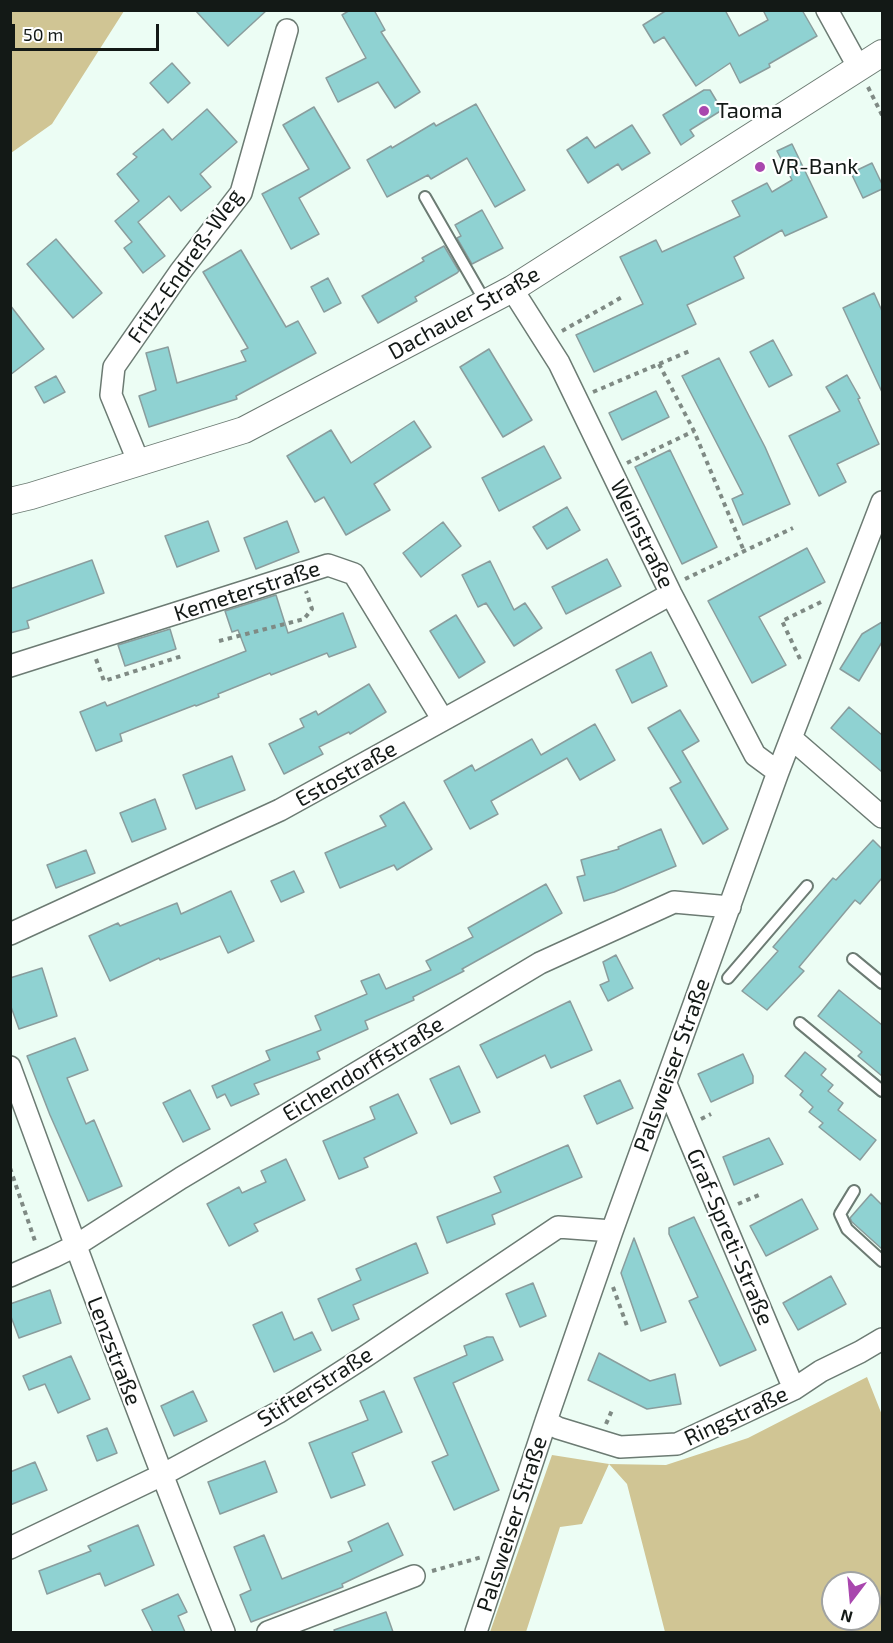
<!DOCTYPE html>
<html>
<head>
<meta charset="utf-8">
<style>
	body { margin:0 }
	#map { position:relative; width:893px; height:1643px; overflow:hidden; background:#ecfdf4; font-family:"Exo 2",sans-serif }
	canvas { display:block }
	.frame { position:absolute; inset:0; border:12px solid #131916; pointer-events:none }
	.north { position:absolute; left:821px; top:1571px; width:60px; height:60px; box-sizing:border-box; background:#fff; border:2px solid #a1a3a2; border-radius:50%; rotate:196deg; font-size:16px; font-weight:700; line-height:24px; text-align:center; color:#131916 }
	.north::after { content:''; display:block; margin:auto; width:21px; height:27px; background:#a947ae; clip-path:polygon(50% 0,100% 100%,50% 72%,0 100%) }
	.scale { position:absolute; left:12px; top:24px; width:147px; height:27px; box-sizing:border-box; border:3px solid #131916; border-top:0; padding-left:8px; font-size:18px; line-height:21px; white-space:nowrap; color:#131916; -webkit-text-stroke:4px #fff; paint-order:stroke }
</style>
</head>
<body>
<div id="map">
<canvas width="893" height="1643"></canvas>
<div class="frame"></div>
<div class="north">N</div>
<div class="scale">50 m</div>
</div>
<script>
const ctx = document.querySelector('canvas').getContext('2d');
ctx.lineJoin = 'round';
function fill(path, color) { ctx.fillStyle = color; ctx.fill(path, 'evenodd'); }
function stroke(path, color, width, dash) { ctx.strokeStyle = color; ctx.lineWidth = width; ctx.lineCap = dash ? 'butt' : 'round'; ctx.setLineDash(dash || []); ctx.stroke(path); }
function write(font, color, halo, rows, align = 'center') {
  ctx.font = font + ' "Exo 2",sans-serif'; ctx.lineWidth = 4.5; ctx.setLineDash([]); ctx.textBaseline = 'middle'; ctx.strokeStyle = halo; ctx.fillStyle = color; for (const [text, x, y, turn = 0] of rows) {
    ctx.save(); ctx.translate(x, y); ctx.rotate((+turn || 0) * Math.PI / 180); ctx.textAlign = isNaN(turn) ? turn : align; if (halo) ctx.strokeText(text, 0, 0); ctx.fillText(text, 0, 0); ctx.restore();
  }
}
fill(new Path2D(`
	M11,10L124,11L52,124L11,153Z
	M867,1377L882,1415V1632H665L627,1484L609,1464L582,1524L560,1527L526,1632H490L552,1455L609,1464L666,1465L748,1438ZM833,1583H869V1619H833Z`), '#d0c594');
const building = new Path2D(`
	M195,10H267L228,46Z
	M350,10H374L385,30L381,32L420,92L395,108L378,82L338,102L326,78L366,58L342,15Z
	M667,10H725L739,36L768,20L763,10H802L817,36L769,64L770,67L740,83L730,63L696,86L664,37L654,43L643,25Z
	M172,63L190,83L168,103L150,83Z
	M704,90H710L722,110L690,130L694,136L681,145L663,115Z
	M476,104L525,190L495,207L467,158L431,179L428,175L387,197L367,160L391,146L392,148L434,123L436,126Z
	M314,107L350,168L299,198L319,234L291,249L262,194L309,169L283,125Z
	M207,109L237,142L200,174L211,187L181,211L169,196L138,222L165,256L143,273L124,248L132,242L115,221L139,201L117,174L137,157L133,154L163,129L172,140Z
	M632,125L650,153L622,170L618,164L588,183L567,150L587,137L595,148Z
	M792,144L827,217L785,236L782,230L734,257L744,278L687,305L696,324L594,372L576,335L643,304L620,257L656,240L662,252L740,216L732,201L767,183L772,192L792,180L777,151Z
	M872,163L882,184V189L863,198L851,173Z
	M482,210L503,248L472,264L457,238L461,236L455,225Z
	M56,239L102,293L73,318L27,264Z
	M444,246L459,271L457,273L415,297L417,301L378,323L362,296L424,261L422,258Z
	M241,250L286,327L298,321L316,353L236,396L237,399L149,427L139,396L156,390L146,353L168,347L177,383L246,361L241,351L248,348L203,272Z
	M328,278L341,303L324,312L311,287Z
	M874,293L882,311V392L843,308Z
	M10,305L44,349L10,375Z
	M773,340L792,375L769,387L750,352Z
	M489,349L532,420L503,437L460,367Z
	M719,358L765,447L790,504L743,525L732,499L743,494L682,376Z
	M847,375L860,398L858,399L879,444L837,464L846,482L819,496L789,436L840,411L826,387Z
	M56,376L65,392L44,403L35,387Z
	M656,391L669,417L622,440L609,413Z
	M414,421L431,447L374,484L390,510L346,535L324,497L315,502L287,456L331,430L351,463Z
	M544,446L561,478L499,511L482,478Z
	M670,450L717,547L682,564L635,467Z
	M567,507L580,530L547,549L533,527Z
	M208,521L219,551L177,567L165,536Z
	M287,521L299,552L256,569L244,538Z
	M443,522L461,546L421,577L403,553Z
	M807,548L825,582L759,617L786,665L752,683L708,601Z
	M607,559L621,586L566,614L552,587Z
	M92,560L104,593L27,621L29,628L10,633V589Z
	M490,561L514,610L525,603L542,628L514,646L486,603L478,607L462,575Z
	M276,595L288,633L343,613L356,647L329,657L327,653L271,675L270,673L218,694L219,697L196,706L195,705L120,734L122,741L96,751L80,712L105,702L107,706L246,651L238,630L232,632L225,611Z
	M456,615L485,662L459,678L430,631Z
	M882,622V642L859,681L840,669L862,634Z
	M170,629L176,649L125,666L118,645Z
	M651,652L667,686L632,703L616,670Z
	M369,684L386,712L350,734L349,732L319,747L323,754L284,774L269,744L304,727L300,719L316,711L318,715Z
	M849,707L882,735V772L831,728Z
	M680,710L699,741L682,751L728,829L703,844L670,788L681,782L648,728Z
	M595,724L615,760L580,780L567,758L491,801L498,814L470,829L444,781L472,765L475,771L532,739L541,755Z
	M232,756L245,790L196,809L183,775Z
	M155,799L166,829L132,842L120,813Z
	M404,802L432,849L397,870L394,865L340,888L325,853L386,826L380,816Z
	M661,829L676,866L614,892L584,901L577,877L585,875L581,860L619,849L618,847Z
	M873,840L882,849V878L860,904L855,900L799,967L804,971L767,1010L742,991L778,951L773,947L833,878L836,880Z
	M86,850L95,873L56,888L47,865Z
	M294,871L304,892L281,902L271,881Z
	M546,884L562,913L462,969L464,971L413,997L414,1000L365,1021L368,1029L317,1052L320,1059L254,1084L259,1094L231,1106L225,1094L217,1098L212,1086L270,1060L266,1051L321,1030L315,1016L367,994L361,981L379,974L386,989L431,970L426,961L473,937L468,928Z
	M231,891L254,941L228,953L220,936L160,960L159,958L110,981L89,936L118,923L120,926L177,903L181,914Z
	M616,955L633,988L608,1001L600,985L609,981L603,962Z
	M42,968L57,1016L19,1029L10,1004V978Z
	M839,990L882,1025V1076L858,1056L862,1052L818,1016Z
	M570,1001L592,1050L551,1068L545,1055L497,1078L480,1045Z
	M75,1038L88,1070L67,1078L86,1124L94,1120L122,1186L88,1201L50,1115L27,1056Z
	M805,1052L826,1069L821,1075L833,1085L828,1091L843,1103L838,1110L876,1140L860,1160L819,1127L823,1123L809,1112L813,1107L800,1095L803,1091L785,1076Z
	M743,1054L753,1076V1083L711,1102L698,1074Z
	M459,1066L480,1112L451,1124L430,1079Z
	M620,1080L633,1108L597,1124L584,1096Z
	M190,1090L210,1129L183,1142L163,1103Z
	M398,1094L417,1133L364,1158L368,1167L339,1179L323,1141L375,1119L370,1107Z
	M769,1138L783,1164L734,1185L723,1157Z
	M568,1145L582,1177L492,1215L495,1224L447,1243L437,1217L501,1192L494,1177Z
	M286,1159L305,1200L254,1224L258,1231L229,1246L207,1204L239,1187L242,1193L266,1182L261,1171Z
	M871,1194L882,1205V1249L852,1222L850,1218Z
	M802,1199L818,1229L766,1256L750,1226Z
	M694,1217L756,1350L720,1366L689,1301L698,1297L669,1234V1228Z
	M634,1238L666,1322L641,1331L621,1273Z
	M416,1243L428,1273L353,1305L359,1319L332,1331L318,1299L361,1280L356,1269Z
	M831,1276L846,1304L798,1330L783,1303Z
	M533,1283L546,1316L520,1327L506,1294Z
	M50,1290L61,1323L19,1338L10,1314V1304Z
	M282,1312L294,1340L312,1332L321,1350L274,1372L253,1325Z
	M487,1337H493L503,1360L453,1383L499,1490L454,1510L432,1462L448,1455L414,1378L467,1355L464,1346Z
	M599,1353L650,1381L675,1374L681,1404L647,1409L588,1380Z
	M71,1356L90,1399L58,1413L45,1384L29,1390L23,1376Z
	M193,1391L207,1421L174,1436L161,1406Z
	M384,1391L402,1432L352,1453L365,1485L331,1498L309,1443L368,1420L360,1401Z
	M107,1428L117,1453L97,1461L87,1436Z
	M265,1461L277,1492L220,1514L208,1482Z
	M35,1462L47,1490L10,1505V1472Z
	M388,1523L403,1555L342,1584L343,1587L251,1622L240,1595L251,1590L234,1547L264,1535L282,1579L352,1551L348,1542Z
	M138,1525L154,1565L105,1586L100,1573L47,1594L39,1571L91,1551L88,1546Z
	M178,1594L187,1612L178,1616L185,1632H153L142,1610Z
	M386,1612L393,1632H335L334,1630Z`);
fill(building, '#8fd2d2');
stroke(building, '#8a9d9d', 1.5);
const service = new Path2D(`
	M425,197L486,303
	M853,959L882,983
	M728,978L807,886
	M800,1023L882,1091
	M854,1191L840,1214L847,1229L882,1261`);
const minor = new Path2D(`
	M827,10L859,68
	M512,289L559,363L671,594L755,755L778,772
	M139,463L111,395L114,367L180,272L241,193L287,30
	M10,666L328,565L354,574L443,720
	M791,738L882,817
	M10,934L280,810L671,594
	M10,1067C79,1256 149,1445 224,1632
	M666,1084L794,1389
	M10,1276L53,1257L75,1246L181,1178L540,963L674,902L730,907
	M546,1421L558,1428L620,1447L677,1444L794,1389L821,1371L860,1352L882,1339
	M10,1548L162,1475L279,1412L366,1356L558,1227L612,1231
	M268,1632L414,1576
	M476,1632L546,1421L612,1231L778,772L882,502`);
const tertiary = new Path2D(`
	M10,501L31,496L244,430L512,289L882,53`);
stroke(service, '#6c7b73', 14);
stroke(minor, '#6c7b73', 24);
stroke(tertiary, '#6c7b73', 28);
stroke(new Path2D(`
	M868,87L882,115
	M562,331L624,296
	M659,364L694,431L744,551
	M593,392L692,350
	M627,463L694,431
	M685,579L793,528
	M219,641L304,619L312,609L306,591
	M96,659L104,681L182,656
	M800,659L782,621L821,602
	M701,1119L711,1114
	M10,1168L36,1244
	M738,1204L759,1195
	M613,1287L627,1326
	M606,1424L613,1408
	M432,1571L482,1557`), '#7f8a84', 4, [4.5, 4.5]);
stroke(service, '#fff', 10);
stroke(minor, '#fff', 21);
stroke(tertiary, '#fff', 26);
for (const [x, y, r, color] of [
	[704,111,6,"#a947ae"],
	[760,167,6,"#a947ae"]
]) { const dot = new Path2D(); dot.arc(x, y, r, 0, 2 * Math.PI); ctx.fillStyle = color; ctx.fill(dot); stroke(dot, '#fff', 2); }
write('22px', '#131916', '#fff', [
	["Taoma",716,111],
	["VR-Bank",772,167]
], 'left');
write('22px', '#131916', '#fff', [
	["Fritz-Endreß-Weg",185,266,-55],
	["Dachauer Straße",464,313,-29],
	["Weinstraße",642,534,64],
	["Kemeterstraße",247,591,-18],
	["Estostraße",346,774,-29],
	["Palsweiser Straße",672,1065,-70],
	["Eichendorffstraße",363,1069,-31],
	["Graf-Spreti-Straße",730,1237,67],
	["Lenzstraße",114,1351,69],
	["Stifterstraße",315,1387,-32],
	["Ringstraße",736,1416,-25],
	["Palsweiser Straße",512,1524,-72]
]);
</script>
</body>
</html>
